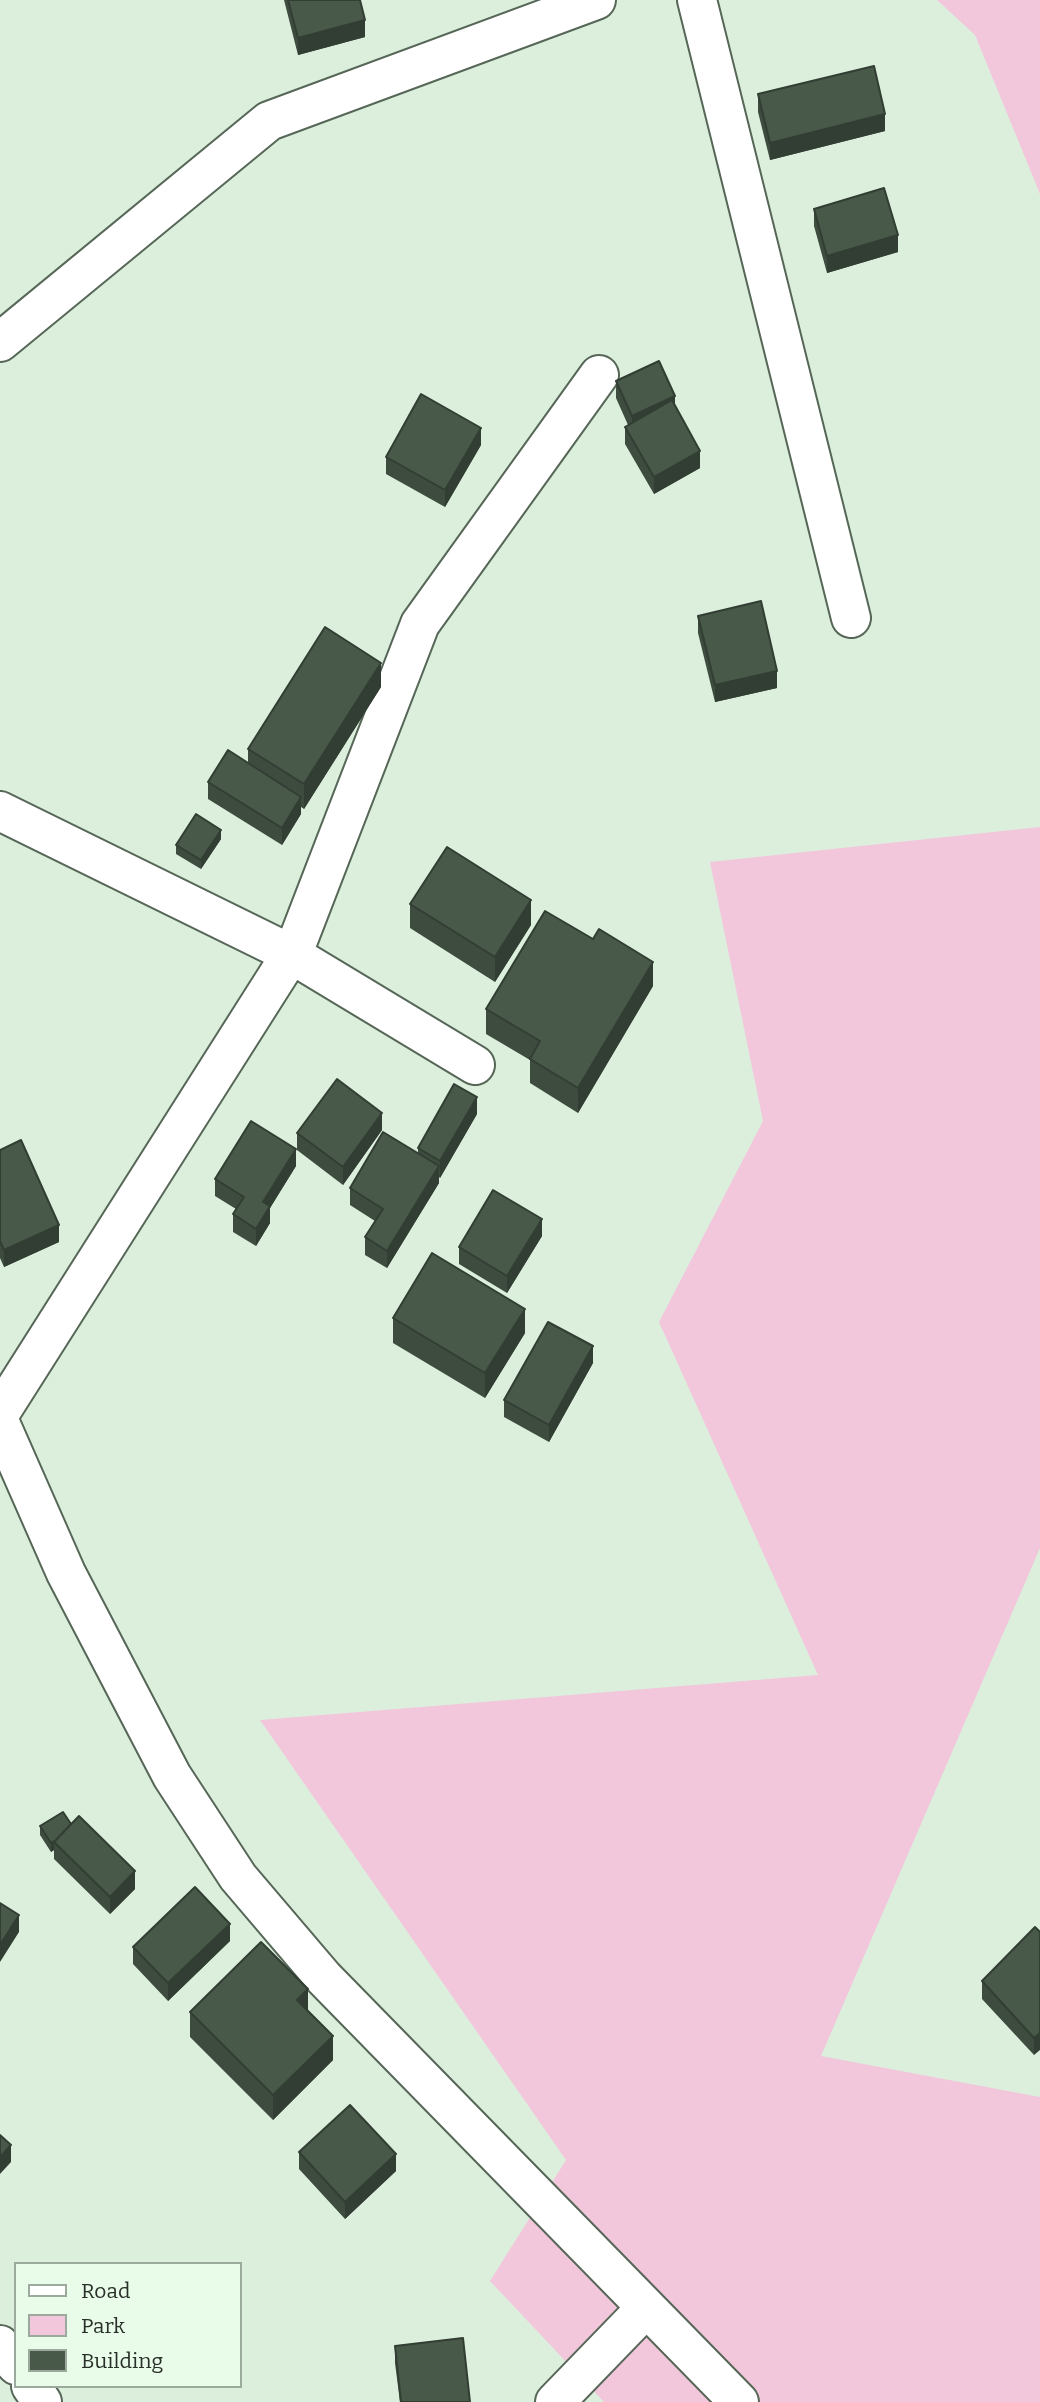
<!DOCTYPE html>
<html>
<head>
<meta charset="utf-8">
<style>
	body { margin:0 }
	#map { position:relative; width:1040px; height:2402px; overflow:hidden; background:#dcefdd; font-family:Bitter,serif }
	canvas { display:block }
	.legend { position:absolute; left:14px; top:2262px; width:228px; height:126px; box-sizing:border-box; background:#e9fcea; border:2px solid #9caa9d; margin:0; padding:9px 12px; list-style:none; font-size:21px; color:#293029 }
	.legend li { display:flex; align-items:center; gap:14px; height:35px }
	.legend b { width:35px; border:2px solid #9caa9d }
</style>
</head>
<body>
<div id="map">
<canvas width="1040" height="2402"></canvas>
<ul class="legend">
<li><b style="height:9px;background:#fff"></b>Road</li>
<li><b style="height:19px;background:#f2c7dc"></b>Park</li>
<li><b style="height:19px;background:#485849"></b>Building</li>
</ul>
</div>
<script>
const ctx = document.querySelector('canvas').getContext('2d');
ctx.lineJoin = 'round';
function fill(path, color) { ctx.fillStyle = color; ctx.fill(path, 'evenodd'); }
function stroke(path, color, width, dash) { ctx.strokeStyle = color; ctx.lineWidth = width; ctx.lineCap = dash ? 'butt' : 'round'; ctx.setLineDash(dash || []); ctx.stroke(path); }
fill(new Path2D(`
	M937,0H1040V194L975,35Z
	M1040,827V1548L821,2056L1040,2097V2402H604L490,2281L566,2160L260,1720L818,1675L659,1322L763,1121L710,862Z`), '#f2c7dc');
const minor = new Path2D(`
	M697,0L851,618
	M0,342L269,121L596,0
	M0,811L291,954L475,1065
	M0,1413L295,948L420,624L599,375
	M0,1423L66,1573L172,1776L238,1877L324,1978L739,2402
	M0,2345L16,2365
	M31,2386L42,2402
	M555,2402L646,2308`);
stroke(minor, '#566657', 42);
stroke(minor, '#fff', 38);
fill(new Path2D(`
	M284,0H360L365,37L298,55Z
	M758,94L885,131L770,160L758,112Z
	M814,209L898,252L827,273L814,226Z
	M616,381L675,406L700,468L654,494L625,444V427L628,425L616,398Z
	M481,445L445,507L386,474V457Z
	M698,616L777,688L715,702L698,633Z
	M381,687L304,809L301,807V814L282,845L208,799V782L248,763V749Z
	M221,839L201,869L176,854V845Z
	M410,904L531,925L495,982L410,928Z
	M653,986L578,1113L530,1083V1060L486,1034V1009Z
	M477,1114L440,1178L439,1177V1183L387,1268L365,1255V1237L375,1221L350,1205V1188L418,1154V1148Z
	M382,1130L343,1185L297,1150V1133Z
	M0,1150L59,1242L4,1267L0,1258Z
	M296,1166L270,1208V1223L256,1246L233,1232V1214L236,1209L215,1196V1179Z
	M542,1236L507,1293L459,1264V1247Z
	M393,1318L525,1333L485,1398L393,1343Z
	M593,1363L549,1442L504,1417V1400Z
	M71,1824L135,1889L110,1914L54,1859V1850L51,1852L40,1835V1826Z
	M1035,1927L1034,2055L982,1999V1981Z
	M230,1941L168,2001L133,1964V1947Z
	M190,2012L333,2060L273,2120L190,2037Z
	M299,2152L396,2171L345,2219L299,2169Z
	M395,2346L470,2402H400L395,2363Z`), '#3e4c3f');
fill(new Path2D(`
	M365,20V37L298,55V38Z
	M885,114V131L770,160V143Z
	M898,235V252L827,273V256Z
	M675,396V414L632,433V416Z
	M481,428V445L445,507V490Z
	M700,451V468L654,494V477Z
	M381,663V687L304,809V784Z
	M777,671V688L715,702V685Z
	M301,797V814L282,845V828Z
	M221,830V839L201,869V860Z
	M531,900V925L495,982V957Z
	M653,962V986L578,1113V1088Z
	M477,1097V1114L440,1178V1161Z
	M382,1113V1130L343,1185V1167Z
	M296,1149V1166L270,1208V1223L256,1246V1229L263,1202Z
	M439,1166V1183L387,1268V1251Z
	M542,1219V1236L507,1293V1276Z
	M59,1225V1242L4,1267V1250Z
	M525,1309V1333L485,1398V1373Z
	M593,1346V1363L549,1442V1425Z
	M74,1829L54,1842V1850L51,1852V1843Z
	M135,1871V1889L110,1914V1897Z
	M19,1915V1932L0,1962V1945Z
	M230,1924V1941L168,2001V1983Z
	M308,1989V2013L297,2000Z
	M1040,2033V2050L1034,2055V2038Z
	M333,2036V2060L273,2120V2095Z
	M11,2145V2162L0,2174V2157Z
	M396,2154V2171L345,2219V2202Z`), '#323e33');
const building = new Path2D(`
	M288,0H360L365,20L298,38Z
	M874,66L885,114L770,143L758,94Z
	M884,188L898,235L827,256L814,209Z
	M659,361L675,396L632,416L616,381Z
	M421,394L481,428L445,490L386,457Z
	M672,400L700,451L654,477L625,427Z
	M761,601L777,671L715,685L698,616Z
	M325,627L381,663L304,784L248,749Z
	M228,750L301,797L282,828L208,782Z
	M196,814L221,830L201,860L176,845Z
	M447,847L531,900L495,957L410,904Z
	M545,911L593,939L599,929L653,962L578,1088L530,1059L540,1041L486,1009Z
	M337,1079L382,1113L343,1167L297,1133Z
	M454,1084L477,1097L440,1161L418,1148Z
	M251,1121L296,1149L263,1202L270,1206L256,1229L233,1214L244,1197L215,1179Z
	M383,1132L439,1166L387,1251L365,1237L383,1209L350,1188Z
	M21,1140L59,1225L4,1250L0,1241V1150Z
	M493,1190L542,1219L507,1276L459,1247Z
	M432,1253L525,1309L485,1373L393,1318Z
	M548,1322L593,1346L549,1425L504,1400Z
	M63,1812L71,1824L55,1841L51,1843L40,1826Z
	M79,1816L135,1871L110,1897L54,1842Z
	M195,1887L230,1924L168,1983L133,1947Z
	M0,1903L19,1915L0,1945Z
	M1035,1927L1040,1932V2033L1034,2038L982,1981Z
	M261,1942L308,1989L297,2000L333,2036L273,2095L190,2012Z
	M350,2105L396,2154L345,2202L299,2152Z
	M0,2135L11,2145L0,2157Z
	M463,2338L470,2402H401L395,2346Z`);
fill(building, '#485849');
stroke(building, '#323e33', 2);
</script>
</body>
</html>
